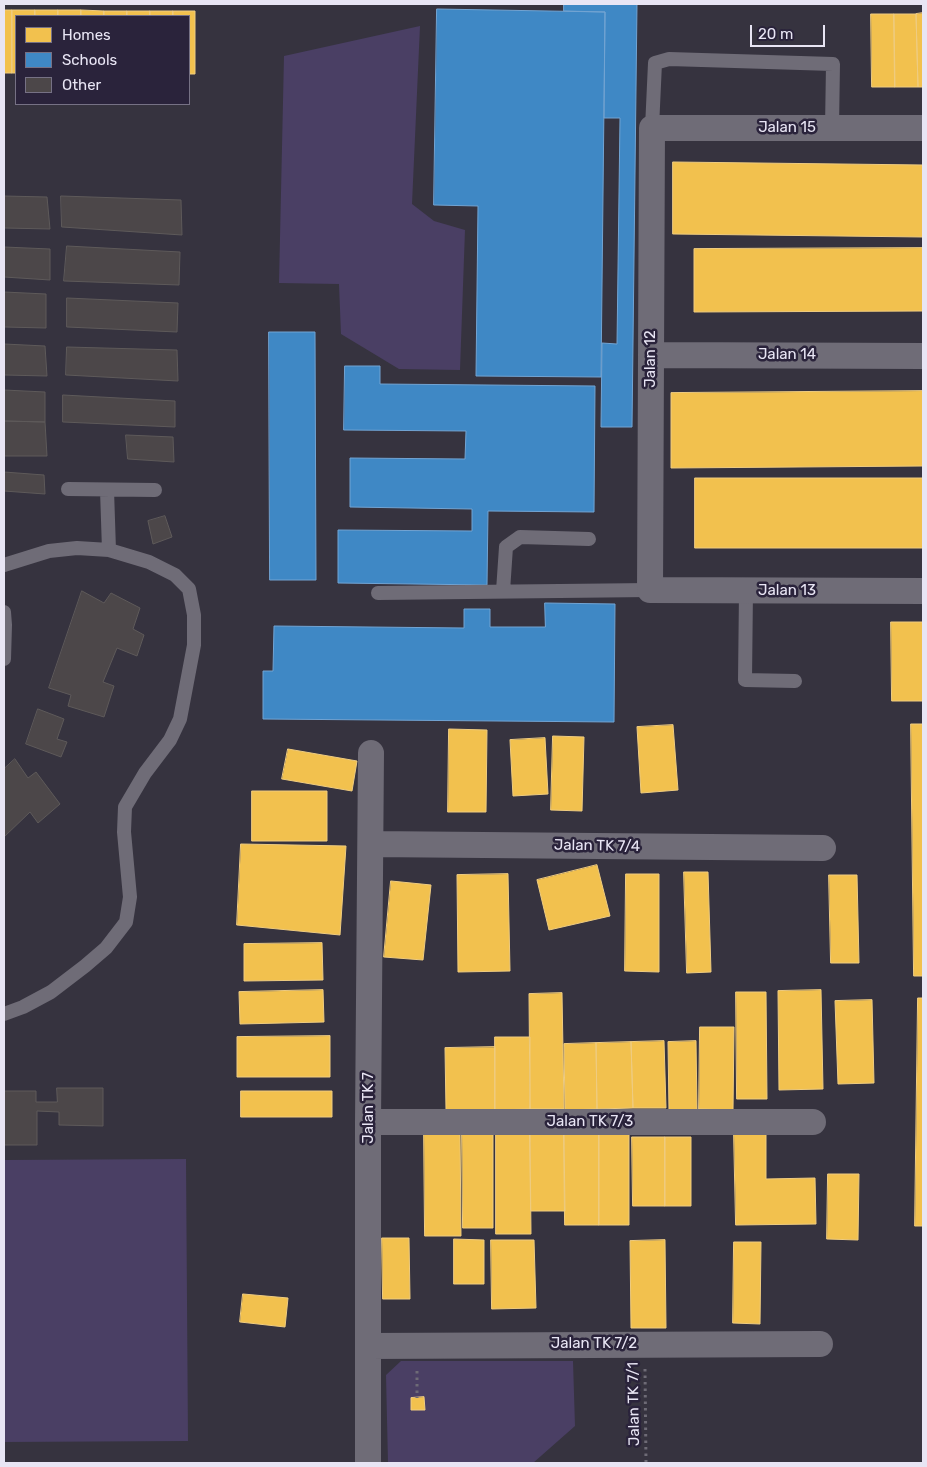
<!DOCTYPE html>
<html>
<head>
<meta charset="utf-8">
<style>
	body { margin:0 }
	#map { position:relative; width:927px; height:1467px; overflow:hidden; background:#36333f; font-family:Rubik,sans-serif }
	canvas { display:block }
	.frame { position:absolute; inset:0; border:5px solid #e8e5f4; pointer-events:none }
	.legend { position:absolute; left:15px; top:15px; width:175px; height:90px; box-sizing:border-box; background:#2a233b; border:1px solid #767185; margin:0; padding:6px 9px; list-style:none; font-size:15px; color:#e8e5f4 }
	.legend li { display:flex; align-items:center; gap:10px; height:25px }
	.legend b { width:25px; border:1px solid #767185 }
	.scale { position:absolute; left:750px; top:25px; width:75px; height:22px; box-sizing:border-box; border:2px solid #e8e5f4; border-top:0; padding-left:6px; font-size:15px; line-height:18px; white-space:nowrap; color:#e8e5f4; -webkit-text-stroke:4px #2a233b; paint-order:stroke }
</style>
</head>
<body>
<div id="map">
<canvas width="927" height="1467"></canvas>
<div class="frame"></div>
<ul class="legend">
<li><b style="height:14px;background:#f2c14e"></b>Homes</li>
<li><b style="height:14px;background:#3f88c5"></b>Schools</li>
<li><b style="height:14px;background:#4c4749"></b>Other</li>
</ul>
<div class="scale">20 m</div>
</div>
<script>
const ctx = document.querySelector('canvas').getContext('2d');
ctx.lineJoin = 'round';
function fill(path, color) { ctx.fillStyle = color; ctx.fill(path, 'evenodd'); }
function stroke(path, color, width, dash) { ctx.strokeStyle = color; ctx.lineWidth = width; ctx.lineCap = dash ? 'butt' : 'round'; ctx.setLineDash(dash || []); ctx.stroke(path); }
function write(font, color, halo, rows, align = 'center') {
  ctx.font = font + ' Rubik,sans-serif'; ctx.lineWidth = 5; ctx.setLineDash([]); ctx.textBaseline = 'middle'; ctx.strokeStyle = halo; ctx.fillStyle = color; for (const [text, x, y, turn = 0] of rows) {
    ctx.save(); ctx.translate(x, y); ctx.rotate((+turn || 0) * Math.PI / 180); ctx.textAlign = isNaN(turn) ? turn : align; if (halo) ctx.strokeText(text, 0, 0); ctx.fillText(text, 0, 0); ctx.restore();
  }
}
fill(new Path2D(`
	M420,26L412,204L434,221L465,230L460,370L399,369L341,334L339,284L279,283L284,56Z
	M186,1159L188,1441L4,1442V1160Z
	M401,1361H573L575,1426L533,1463H388L386,1375Z`), '#4a3f64');
const homes = new Path2D(`
	M4,10H12V73H4Z
	M12,10H35V16H16V73H12Z
	M35,10H58V16H35Z
	M58,10H81V16H58Z
	M81,10L104,11V16H81Z
	M104,11H127V16H104Z
	M127,11H150V16H127Z
	M150,11H173V16H150Z
	M173,11H195V74H189V16H173Z
	M923,13V87H918L916,14Z
	M871,14H894L895,87H872Z
	M894,14H916L918,87H895Z
	M673,162L923,165V237L673,234Z
	M923,248V311L694,312V249Z
	M923,391V466L671,468V393Z
	M695,478H923V548H695Z
	M891,622H923V701H892Z
	M911,724H923V976H914Z
	M673,725L678,790L641,793L637,727Z
	M449,729L487,730L486,812H448Z
	M553,736L584,737L582,811L551,810Z
	M545,738L548,794L513,796L510,740Z
	M288,749L357,761L352,791L282,779Z
	M252,791H327V841H252Z
	M241,844L346,846L340,935L237,925Z
	M597,865L610,916L549,930L537,880Z
	M684,872H708L711,972L687,973Z
	M508,874L510,971L458,972L457,875Z
	M626,874H659V972L625,971Z
	M829,875H857L859,963H831Z
	M391,881L431,885L423,960L384,957Z
	M322,943L323,980L244,981V944Z
	M323,990L324,1022L240,1024L239,992Z
	M821,990L823,1089L779,1090L778,991Z
	M736,992H766L767,1099H737Z
	M562,993L564,1109H530L529,994Z
	M918,998H923V1226H915Z
	M872,1000L874,1083L838,1084L835,1001Z
	M700,1027H734L733,1110L699,1109Z
	M330,1036V1077H237V1037Z
	M495,1037H530V1109L495,1110Z
	M664,1041L666,1108H633L631,1042Z
	M696,1041L697,1110L669,1111L668,1042Z
	M631,1042L633,1108L597,1109L596,1043Z
	M596,1043L597,1109L565,1110L564,1044Z
	M495,1047V1110H446L445,1048Z
	M241,1091H332V1117H241Z
	M424,1132H460L461,1236H425Z
	M462,1133H493V1228H463Z
	M496,1134H530L531,1234H496Z
	M530,1134H564L565,1211H531Z
	M564,1134H599V1225H565Z
	M599,1134H629V1225H599Z
	M734,1134H766V1179L815,1178L816,1224L736,1225Z
	M632,1137H665V1206H633Z
	M665,1137H691V1206H665Z
	M828,1174H859L858,1240L827,1239Z
	M382,1238H409L410,1299H383Z
	M454,1239L484,1240V1284H454Z
	M491,1240H534L536,1308L492,1309Z
	M665,1240L666,1328H631L630,1241Z
	M734,1242H761L760,1324L733,1323Z
	M243,1294L288,1298L285,1327L240,1322Z
	M424,1397L425,1410H411V1398Z`);
fill(homes, '#f2c14e');
stroke(homes, '#efcc80', 1);
const schools = new Path2D(`
	M564,4H637L632,427H601L602,343L617,344L620,118H604L605,12L564,11Z
	M437,9L605,12L601,377L476,376L478,206L434,205Z
	M269,332H315L316,580H270Z
	M345,366H380V384L595,386L594,512L488,511L487,585L338,583V530L472,531V509L350,507V458L465,459L466,431L344,430Z
	M545,603L615,604L614,722L263,719V671H273L274,626L464,628V609H490V627H545Z`);
fill(schools, '#3f88c5');
stroke(schools, '#72a4d3', 1);
const building = new Path2D(`
	M4,196L47,197L50,229L4,228Z
	M61,196L181,200L182,235L62,227Z
	M67,246L180,252L179,285L64,281Z
	M4,247L50,249V280L4,277Z
	M4,292L46,294V328L4,327Z
	M67,298L178,303L177,332L67,327Z
	M4,344L45,346L47,376L4,375Z
	M67,347L177,350L178,381L66,375Z
	M4,390L45,392V422L4,421Z
	M63,395L175,401V427L63,422Z
	M4,421L45,422L47,456H4Z
	M126,435L173,437L174,462L128,459Z
	M4,472L44,475L45,494L4,491Z
	M165,516L172,537L153,544L148,521Z
	M82,591L104,603L111,593L140,608L133,629L144,635L137,656L117,648L103,682L114,686L104,717L68,706L71,695L49,688Z
	M38,709L64,719L57,739L67,742L61,757L26,744Z
	M15,759L28,778L36,772L60,804L38,823L30,812L4,837V769Z
	M57,1088H103V1126L59,1125V1112L37,1111V1145H4V1091H36V1102H57Z`);
fill(building, '#4c4749');
stroke(building, '#5e5a5a', 1);
stroke(new Path2D(`
	M645,1369L646,1463
	M417,1371V1398`), '#6e6b76', 3, [2.5, 4]);
stroke(new Path2D(`
	M652,128L655,63L669,59L833,64L832,128
	M68,489L155,490
	M107,490L109,550
	M4,565L49,551L77,548L109,550L149,562L175,575L189,589L194,615V645L180,719L170,740L145,773L125,807L124,832L130,897L126,922L106,948L85,966L51,992L23,1007L4,1014
	M503,591L506,547L520,537L589,539
	M746,591L745,680L795,681
	M378,593L650,590
	M4,612L5,625L4,659`), '#6f6c77', 14);
stroke(new Path2D(`
	M923,128H652L650,590L923,591
	M651,355L923,356
	M371,844L823,848
	M368,1122H813
	M368,1346L820,1344
	M368,1463V1122L371,753`), '#6f6c77', 26);
write('15px', '#e8e5f4', '#2a233b', [
	["Jalan 15",787,128],
	["Jalan 14",787,355],
	["Jalan 12",651,359,-90],
	["Jalan 13",787,591],
	["Jalan TK 7/4",597,846,1],
	["Jalan TK 7",369,1108,-90],
	["Jalan TK 7/3",590,1122],
	["Jalan TK 7/2",594,1344],
	["Jalan TK 7/1",634,1404,-91]
]);
</script>
</body>
</html>
